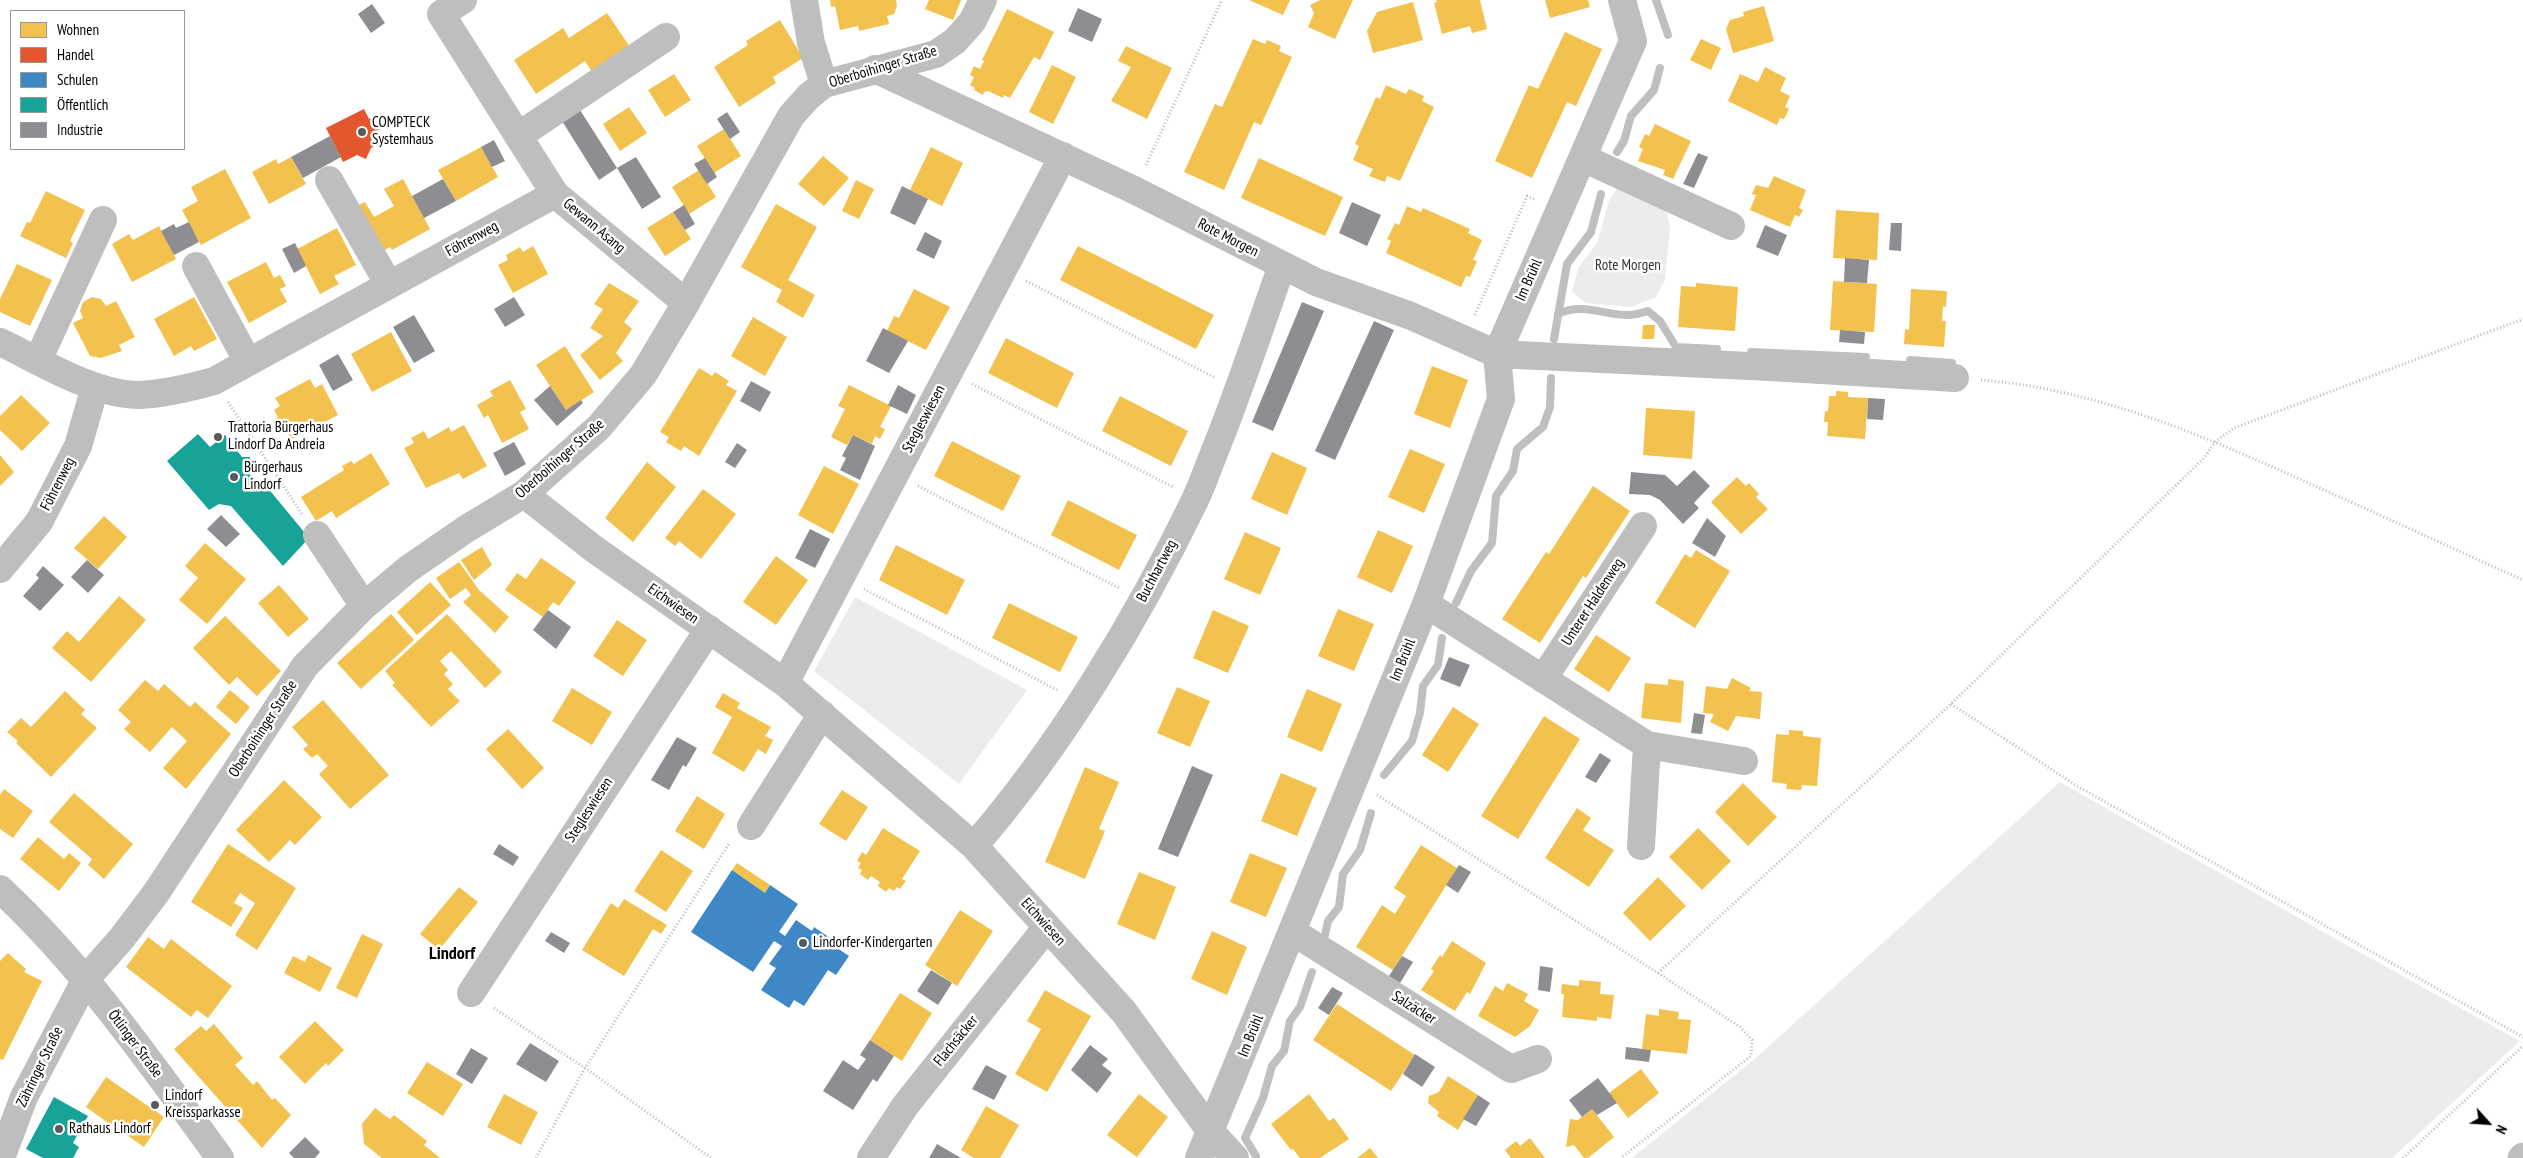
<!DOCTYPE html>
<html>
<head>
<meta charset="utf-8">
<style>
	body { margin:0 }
	#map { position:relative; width:2523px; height:1158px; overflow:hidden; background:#fff; font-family:"PT Sans Narrow",sans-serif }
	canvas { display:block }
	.legend { position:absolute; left:10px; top:10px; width:175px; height:140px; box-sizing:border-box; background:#fff; border:1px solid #999; margin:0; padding:6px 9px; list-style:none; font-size:15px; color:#000 }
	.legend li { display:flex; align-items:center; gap:10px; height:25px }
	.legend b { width:25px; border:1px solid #999 }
	.north { position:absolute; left:2463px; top:1098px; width:50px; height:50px; -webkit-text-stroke:4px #fff; paint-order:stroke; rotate:116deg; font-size:14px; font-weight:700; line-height:20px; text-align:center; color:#000 }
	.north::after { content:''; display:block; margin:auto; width:18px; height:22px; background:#000; clip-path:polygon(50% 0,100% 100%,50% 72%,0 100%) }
</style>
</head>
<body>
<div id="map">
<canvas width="2523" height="1158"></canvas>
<ul class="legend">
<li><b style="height:14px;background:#f2c14e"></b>Wohnen</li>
<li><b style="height:14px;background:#e4572e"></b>Handel</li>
<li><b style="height:14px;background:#3f88c5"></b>Schulen</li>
<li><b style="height:14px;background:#17a398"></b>Öffentlich</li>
<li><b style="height:14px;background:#8d8d92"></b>Industrie</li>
</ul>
<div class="north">N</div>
</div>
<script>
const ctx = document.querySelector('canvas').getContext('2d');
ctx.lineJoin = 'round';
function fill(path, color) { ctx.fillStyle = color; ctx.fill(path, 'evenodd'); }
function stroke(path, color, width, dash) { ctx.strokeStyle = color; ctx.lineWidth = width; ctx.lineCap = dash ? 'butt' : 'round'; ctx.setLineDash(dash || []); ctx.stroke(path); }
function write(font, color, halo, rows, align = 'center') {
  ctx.font = font + ' "PT Sans Narrow",sans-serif'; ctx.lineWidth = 5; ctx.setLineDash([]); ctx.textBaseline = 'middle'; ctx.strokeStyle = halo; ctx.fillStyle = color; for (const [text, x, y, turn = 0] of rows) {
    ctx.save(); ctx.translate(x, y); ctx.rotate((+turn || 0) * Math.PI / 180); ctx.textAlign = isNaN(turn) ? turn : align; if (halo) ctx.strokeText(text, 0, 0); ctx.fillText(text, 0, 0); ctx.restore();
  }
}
fill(new Path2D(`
	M1619,185L1666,207L1670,227L1665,279L1656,297L1631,307L1586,303L1572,292L1578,268L1597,243L1609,201Z
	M855,597L1027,690L959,784L814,671Z
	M2060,782L2334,938L2520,1041L2392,1158H1632L1758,1056Z`), '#ececec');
fill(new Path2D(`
	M830,0H896L897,6L894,14L887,16L889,24L859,31L858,26L840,30L835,6L831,7Z
	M929,0H961L953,20L925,9Z
	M1249,0H1290L1283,15Z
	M1320,0H1353L1335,39L1308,27L1314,13L1310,5Z
	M1436,0H1480L1487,29L1472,33L1470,26L1442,34L1434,3L1437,2Z
	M1545,0H1588L1590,7L1550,18Z
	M1413,2L1423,40L1373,53L1367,31L1377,12Z
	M1764,6L1774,41L1733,53L1726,29L1730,20L1744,16L1743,12Z
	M1007,9L1054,32L1040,60L1034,57L1010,98L1004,95L1003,98L988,91L984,92L983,95L974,90L975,88L970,85L974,77L970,75L974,66L980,69L984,61L982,60Z
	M607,13L630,47L592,72L585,61L536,94L514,60L563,28L569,38Z
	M780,20L803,58L773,77L776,83L739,107L714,67L748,45L746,41Z
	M1565,32L1602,49L1576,106L1567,102L1532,178L1495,161L1529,85L1538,89Z
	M1253,39L1265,44L1267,40L1281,46L1279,51L1292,57L1261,125L1254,122L1224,190L1184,172L1215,104L1222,107Z
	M1701,39L1721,48L1711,70L1690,60Z
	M1126,46L1172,68L1147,119L1111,101L1131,67L1118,61Z
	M1052,65L1076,77L1053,124L1029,112Z
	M1765,67L1786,78L1780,91L1790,96L1785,107L1789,109L1784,119L1780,118L1777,125L1728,101L1740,74L1758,82Z
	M674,74L691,100L665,117L648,90Z
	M1386,85L1406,94L1409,89L1424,96L1422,101L1434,107L1400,181L1387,176L1385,182L1369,176L1373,169L1353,160L1359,146L1355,144L1376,97L1380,99Z
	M629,107L647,133L620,151L603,124Z
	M1655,124L1691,141L1673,179L1663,175L1665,170L1638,161L1643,149L1639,147L1645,134L1649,136Z
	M724,129L741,156L714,173L697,146Z
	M481,147L498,177L456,201L438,170Z
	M931,147L963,163L942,206L910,190Z
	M823,156L849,178L824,206L798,184Z
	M291,157L306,184L269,204L252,172L276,159L278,164Z
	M1259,158L1343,197L1325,236L1241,198Z
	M225,169L251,218L201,245L182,210L198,201L191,187Z
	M699,170L716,197L689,214L672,187Z
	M1774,176L1806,190L1799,208L1803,210L1799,217L1795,215L1790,227L1750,210L1756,195L1752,194L1756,185L1768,188Z
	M403,179L430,229L392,250L390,247L377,254L354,207L365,202L374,217L394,206L384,189Z
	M856,180L874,189L859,219L842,211Z
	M46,191L85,210L70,241L73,243L66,258L20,236L27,222L30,223Z
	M776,204L817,227L788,280L815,295L803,318L776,302L782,290L741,267Z
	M1407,206L1421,212L1423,208L1470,229L1468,233L1482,240L1473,260L1477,261L1470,277L1466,276L1461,287L1386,253L1391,241L1387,239L1395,223L1399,225Z
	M1836,210L1879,213L1877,260L1833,258Z
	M673,212L691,239L665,256L647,228Z
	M159,226L176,259L132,282L112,244L129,234L133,240Z
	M337,228L356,265L334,276L339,284L320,294L297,249Z
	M533,246L548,274L513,293L498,265L508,260L506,255L520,247L523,252Z
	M1078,246L1214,315L1196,349L1060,280Z
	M266,262L274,278L280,275L286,286L280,289L287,302L249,323L227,282Z
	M17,264L52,280L30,326L0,312V299Z
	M1833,281L1877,284L1874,332L1830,330Z
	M609,283L639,301L624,322L632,329L616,353L623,361L600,380L580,355L603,336L590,328L603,309L594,304Z
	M1696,283L1738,287L1735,331L1678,327L1681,286L1696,287Z
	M914,289L950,307L926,350L887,331L894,316L899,318Z
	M1911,289L1947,291L1946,307L1943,306L1942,321H1946L1944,347L1904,344L1905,329L1909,330Z
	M92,297L101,299L106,306L116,301L135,337L119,345L122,351L101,358L90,356L73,323L83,318L80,311L83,302Z
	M194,297L217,339L194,351L191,346L174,356L154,319Z
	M753,317L787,337L765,376L731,356Z
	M1643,325H1655L1654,339H1642Z
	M391,332L412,371L372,392L351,354Z
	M1006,338L1074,373L1057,408L988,373Z
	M565,346L594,392L566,410L536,365Z
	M1432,366L1468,380L1450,428L1414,414Z
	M699,368L712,376L715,372L729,381L726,385L737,391L699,456L684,446L681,451L666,442L669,437L660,432Z
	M310,379L315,388L322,384L338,415L291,440L285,428L281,430L275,419L278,417L274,410L280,406L275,398Z
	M510,380L526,409L520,412L529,429L502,443L488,415L484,418L477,405L493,396L490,391Z
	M849,385L891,406L880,427L885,429L880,439L875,436L872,444L853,435L847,445L831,437L845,409L838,406Z
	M1836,391L1848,392V397L1868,398L1865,439L1827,436L1828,422H1824L1825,411H1828L1829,396H1836Z
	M21,395L50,423L22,451L0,430V416Z
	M1120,396L1188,431L1171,466L1102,431Z
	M1646,408L1695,411L1692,459L1643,455Z
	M464,425L487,466L463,479L459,473L426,488L404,448L414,443L411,438L424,431L428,439L449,427L451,432Z
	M952,441L1021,476L1003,511L934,476Z
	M1410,449L1445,464L1424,513L1388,497Z
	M1272,452L1307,468L1287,515L1251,499Z
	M371,453L390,484L336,518L332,511L316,521L301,497L344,470L342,466L351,461L354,464Z
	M0,455L14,472L0,486Z
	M647,462L676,487L633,542L605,518Z
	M824,466L859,484L833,534L798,515Z
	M1737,477L1746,486L1749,483L1759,494L1756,497L1768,509L1741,534L1711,502Z
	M1593,486L1630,511L1586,578L1583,576L1540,643L1502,619L1546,552L1549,554Z
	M703,489L736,514L701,559L679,541L675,546L665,538Z
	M1068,500L1137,535L1119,570L1051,535Z
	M104,516L127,537L98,569L74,548Z
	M1378,530L1413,546L1392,593L1357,577Z
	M1245,532L1281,548L1260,595L1224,579Z
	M205,543L246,579L207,624L179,600L198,578L185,566Z
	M896,545L965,580L947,615L879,580Z
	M482,547L492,565L474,580L461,560Z
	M1696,550L1730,571L1695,628L1655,603L1685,554L1691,558Z
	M776,556L808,580L776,625L743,602Z
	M541,558L576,582L559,606L553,602L543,617L505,590L517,573L526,579Z
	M459,562L479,590L509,617L495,633L463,602L471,595L466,588L450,599L436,578Z
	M430,582L451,605L417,635L397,612Z
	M279,585L309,619L288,637L258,603Z
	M119,596L146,620L91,682L52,648L67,631L79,642Z
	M1009,603L1078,637L1060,672L992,638Z
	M1338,609L1374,624L1354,671L1318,656Z
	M1213,610L1249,626L1228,673L1193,658Z
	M391,614L414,640L361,689L337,663Z
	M447,614L502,672L485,688L451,651L440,661L448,670L444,674L453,684L448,689L460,701L431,727L392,685L395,683L385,671Z
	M225,616L281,671L257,696L237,677L229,685L193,648Z
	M617,620L647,640L623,676L593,656Z
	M1596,635L1631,658L1609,692L1574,669Z
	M1732,678L1751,688L1749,691L1762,692L1760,719L1736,716L1728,731L1710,722L1714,714L1703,713L1706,686L1727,689Z
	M1668,679L1684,681L1681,723L1641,718L1645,683L1668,685Z
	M145,680L158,691L164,684L190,707L195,702L231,734L186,789L163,768L187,741L172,727L150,752L124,729L131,722L118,710Z
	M1177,687L1210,701L1190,747L1157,733Z
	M572,688L612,712L592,745L552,721Z
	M1307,689L1342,704L1322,752L1287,737Z
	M230,690L250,707L236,724L216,707Z
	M65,691L85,710L81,714L97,728L51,777L16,743L18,741L7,732L21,718L31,727Z
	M723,693L740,703L737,708L771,727L765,736L773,740L766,754L758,749L744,772L712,753L732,717L715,707Z
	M323,700L389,775L350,809L319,774L328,766L317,754L312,758L303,749L308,745L292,727Z
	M1453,707L1479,724L1448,772L1422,755Z
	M1544,716L1580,739L1518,839L1481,816Z
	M508,729L544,768L522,789L486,749Z
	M1789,730L1803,731V736L1821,738L1817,786L1802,785L1801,790L1786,789L1787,784L1772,782L1776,734L1789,735Z
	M1085,767L1119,782L1099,829L1105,831L1085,879L1045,862Z
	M1281,773L1317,788L1297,836L1261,821Z
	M284,780L322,817L295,845L290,840L269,862L236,830Z
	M1743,783L1777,817L1748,846L1715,812Z
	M4,789L33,811L13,838L0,829V795Z
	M842,790L868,807L846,841L819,824Z
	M74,793L133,844L104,879L88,865L92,859L49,822Z
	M697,796L725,814L704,849L675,831Z
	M1577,808L1591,818L1583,830L1614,850L1589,887L1545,858Z
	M883,828L920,851L902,879L906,881L900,889L897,887L894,891L889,888L886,892L878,886L880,882L871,876L868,880L860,874L862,870L858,868L861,863L857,861L862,852L866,855Z
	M1698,828L1731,861L1702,890L1669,857Z
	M38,837L64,859L69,853L81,863L59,891L20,859Z
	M228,844L296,888L257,950L235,935L255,903L240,893L234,903L243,908L231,927L191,902Z
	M1421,845L1457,868L1393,970L1356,947L1382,905L1395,914L1406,896L1394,888Z
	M661,850L693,871L666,912L634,891Z
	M1250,853L1287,868L1266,917L1230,902Z
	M737,863L770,885L765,893L732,870Z
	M1139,872L1176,887L1155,940L1117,924Z
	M1658,877L1686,906L1650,941L1623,913Z
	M459,887L478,902L439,950L420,934Z
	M624,899L667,925L661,934L653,929L624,976L582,950L611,903L618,908Z
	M960,910L993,931L957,986L925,965Z
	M1212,931L1247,947L1227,995L1191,979Z
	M362,934L383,944L357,998L336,988Z
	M148,937L164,949L171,939L232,986L208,1018L197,1010L191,1017L126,967Z
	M1452,941L1486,963L1470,994L1467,992L1455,1011L1421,990L1434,971L1431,969L1440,955L1442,957Z
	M8,953L26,969L24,972L42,981L3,1060L0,1059V961Z
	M308,955L332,968L320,992L284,973L293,956L305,962Z
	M1579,980L1601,982L1600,994L1614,995L1611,1019L1597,1017V1021L1562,1017L1564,994H1561L1562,984L1579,986Z
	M1507,983L1528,994L1524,1001L1539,1010L1530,1026L1515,1037L1478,1016L1495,986L1503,991Z
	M1045,990L1091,1016L1047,1092L1015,1074L1041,1029L1027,1021Z
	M900,993L932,1013L902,1061L870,1040Z
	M1337,1004L1415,1055L1391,1091L1313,1040Z
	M1659,1009L1679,1012L1678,1019L1691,1020L1687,1054L1642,1049L1646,1014L1659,1016Z
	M315,1021L344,1050L328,1066L326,1063L305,1084L279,1057Z
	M214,1024L243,1058L235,1065L253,1085L257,1081L272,1100L275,1098L291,1115L262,1148L174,1049L201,1026L206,1031Z
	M427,1062L463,1084L443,1116L407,1093Z
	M1641,1069L1659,1093L1628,1118L1609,1093Z
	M1448,1076L1478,1095L1458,1130L1437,1116L1439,1112L1428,1103L1429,1096L1439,1092Z
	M106,1077L164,1117L144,1147L112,1125L109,1129L104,1126L107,1122L86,1107Z
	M504,1094L538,1112L521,1145L487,1127Z
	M1139,1094L1168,1117L1137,1157L1107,1135Z
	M1309,1094L1329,1121L1334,1118L1349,1139L1320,1158H1300L1293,1149L1291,1150L1271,1124Z
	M986,1106L1019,1125L1000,1158H974L961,1150Z
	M375,1108L390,1119L394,1115L427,1141L424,1145L440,1158H382L364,1144L362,1124Z
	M1592,1109L1614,1137L1588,1158H1584L1574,1145L1566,1147L1570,1119L1578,1120Z
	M1530,1138L1545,1158H1511L1505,1150L1516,1141L1520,1146Z
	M1370,1148L1378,1158H1357Z`), '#f2c14e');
fill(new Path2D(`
	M364,109L369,119L373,116L380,129L376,131L382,142L371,148L366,159L357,155L343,162L326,128Z`), '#e4572e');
fill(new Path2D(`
	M732,870L765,893L770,885L798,904L779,932L785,936L796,920L812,931L814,927L836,942L834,946L849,956L836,975L828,970L804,1006L794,1000L789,1008L761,990L776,968L769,964L782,946L774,941L753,972L691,932Z`), '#3f88c5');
fill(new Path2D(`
	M198,434L210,447L225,435L242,457H250L248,472L260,488L267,487L309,538L283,566L231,506L219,504L209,510L167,461Z
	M54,1097L88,1116L73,1143L79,1147L73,1158H43L26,1149Z`), '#17a398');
fill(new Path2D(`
	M372,4L385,23L371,33L358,14Z
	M1078,8L1102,19L1092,42L1068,31Z
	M580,110L617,168L599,180L562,121Z
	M727,112L740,132L730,139L717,119Z
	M330,136L341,157L303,178L291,157Z
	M494,140L505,161L492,167L481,147Z
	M1698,153L1708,157L1694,188L1683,184Z
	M636,157L661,197L642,209L617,168Z
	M705,158L717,177L707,184L694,164Z
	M443,179L456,201L424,218L412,196Z
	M902,186L928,199L915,225L890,213Z
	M1352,202L1381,215L1367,246L1339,233Z
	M684,205L695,224L685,230L673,212Z
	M189,222L199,242L174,255L161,231L174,224L176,228Z
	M1891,223H1902L1901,251L1889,250Z
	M1765,225L1787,235L1778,256L1756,247Z
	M925,232L942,241L934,259L916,250Z
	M295,243L306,266L294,273L282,249Z
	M1845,258L1869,260L1867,283L1844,282Z
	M514,297L525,315L505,327L494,309Z
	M1302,302L1324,311L1273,431L1252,422Z
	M414,315L435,351L414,363L393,327Z
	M1374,321L1394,330L1335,460L1315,451Z
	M883,328L908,341L889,373L866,361Z
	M1840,330L1865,332L1864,344L1839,342Z
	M338,354L353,380L333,391L319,365Z
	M751,381L771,392L760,412L740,401Z
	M898,385L916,395L907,414L888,405Z
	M550,386L566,410L581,400L583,403L557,426L534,400Z
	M1868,398L1885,399L1883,420L1867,419Z
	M853,435L875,446L860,480L840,470L846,458L842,456Z
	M514,442L526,464L505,476L493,453Z
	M737,443L747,450L735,468L725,462Z
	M1694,470L1710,486L1694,503L1699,508L1683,524L1660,500L1650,495L1629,494L1631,472L1665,475L1677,486Z
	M221,515L240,534L226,547L207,529Z
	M1707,518L1726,536L1715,557L1692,543Z
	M810,529L830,539L815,568L795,558Z
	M87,560L104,575L88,593L71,577Z
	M43,566L64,585L40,611L23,596L39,578L36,575Z
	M548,610L571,627L556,649L533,630Z
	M1449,657L1470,665L1460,687L1440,679Z
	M1694,713L1705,715L1702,734L1691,733Z
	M677,737L697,748L686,767L683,765L669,790L651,780Z
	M1600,753L1611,760L1596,783L1585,777Z
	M1192,766L1213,775L1178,857L1158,849Z
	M499,844L519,857L513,866L493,854Z
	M1459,865L1471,872L1458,893L1446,885Z
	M551,932L570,943L564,953L545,941Z
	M1402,956L1413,962L1400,983L1389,976Z
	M1540,966L1553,968L1550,992L1538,990Z
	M931,970L952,983L938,1005L917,991Z
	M1332,987L1343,993L1329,1015L1318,1008Z
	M870,1040L894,1056L877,1082L873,1079L853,1110L823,1091L843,1060L858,1070L866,1059L860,1055Z
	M530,1043L559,1061L546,1082L516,1064Z
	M1090,1045L1108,1059L1102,1065L1112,1073L1097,1093L1071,1070Z
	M1626,1047L1651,1050L1649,1062L1625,1059Z
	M471,1048L488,1058L472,1084L456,1074Z
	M1415,1054L1435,1067L1422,1087L1403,1074Z
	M986,1065L1007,1076L994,1100L972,1089Z
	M1598,1078L1617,1103L1597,1115L1592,1109L1582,1117L1569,1100Z
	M1478,1095L1490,1103L1476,1126L1463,1119Z
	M305,1137L320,1152L315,1158H294L289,1153Z
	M937,1144L961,1158H929Z`), '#8d8d92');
stroke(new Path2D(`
	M1656,0L1668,35
	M1617,152L1624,141L1631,116L1654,90L1660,68
	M1558,314C1589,299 1614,324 1648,311L1660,321L1676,347L1717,349
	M1554,339L1567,264L1591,232L1601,194
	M1751,352L1866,357
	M1910,360L1952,363
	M1456,603L1471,571L1492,543L1496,496L1513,471L1517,449L1543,427L1550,407L1551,378
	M1384,775L1412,741L1420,713L1423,686L1438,665L1442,638
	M1325,935L1328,921L1339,907L1343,874L1360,850L1371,813
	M1256,1156L1245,1138L1263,1098L1272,1066L1284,1051L1290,1021L1300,1007L1312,972`), '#bfbfbf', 8);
const highway = new Path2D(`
	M2522,1158L2523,1157`);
stroke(highway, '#dbdbdb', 29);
stroke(new Path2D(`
	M1146,165L1222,0
	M1026,281L1214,377
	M1475,315L1527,196L1536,200
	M1981,380C2098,389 2209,438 2315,486C2385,517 2454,549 2523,580
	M972,384L1173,487
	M228,402L302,514
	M918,486L1119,588
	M864,589L1057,690
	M1951,704L2077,786L2523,1037
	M1377,795L1658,973L1740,1027L1752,1040L1751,1056L1621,1158
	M1658,973L1951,704L2203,459L2216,441L2234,428L2523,319
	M494,1008L585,1068L711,1158
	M536,1158L585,1068L730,842
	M2403,1158L2523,1046`), '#b9b9b9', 3, [1, 2.5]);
stroke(new Path2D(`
	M463,0L441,14L555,194L686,303
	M804,0L811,43L824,84
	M875,69L1134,190L1316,282L1411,316L1497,354L1770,367L1955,378
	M518,136L666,37
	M1583,158L1731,226
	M329,180L389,285
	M196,266L248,362
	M0,342C40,361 94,395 139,395C165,394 189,388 214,381L555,194
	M38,360L103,220
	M524,494L594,549L785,683L974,846L1124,1012L1211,1132L1235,1158
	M317,535L364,606
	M0,569L39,522L78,446L95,387
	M1426,604L1647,745L1641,846
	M1543,679L1643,526
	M785,683L1063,156
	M1647,745L1744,761
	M751,826L822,714
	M974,846C1060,747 1138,618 1195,500C1204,481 1210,462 1218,443C1241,385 1261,325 1282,265
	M0,889C85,968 152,1065 220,1158
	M1293,932L1511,1069L1538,1059
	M471,993L709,629
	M1,1158L24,1097L86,979L122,938L156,893L305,666L364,606L408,569L466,529L524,494L599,427L643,375L686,303L791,116L809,96L824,84L936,54L955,41L972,22L983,0
	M871,1158L905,1106L1047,927
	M1199,1158L1426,604L1501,399L1497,354L1633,41L1622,0`), '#bebebe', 28);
stroke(highway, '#bebebe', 28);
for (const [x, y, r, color] of [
	[362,132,5,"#595959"],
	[218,437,5,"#595959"],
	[234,477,5,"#595959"],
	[803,943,5,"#595959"],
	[155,1105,5,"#595959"],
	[59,1129,5,"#595959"]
]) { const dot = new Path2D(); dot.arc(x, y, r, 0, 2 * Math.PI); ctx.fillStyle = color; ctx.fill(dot); stroke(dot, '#fff', 2); }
write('15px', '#000', '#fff', [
	["Oberboihinger Straße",883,67,-17],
	["Gewann Asang",594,226,40],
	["Rote Morgen",1228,238,27],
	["Föhrenweg",472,239,-29],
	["Im Brühl",1529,280,-66],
	["Stegleswiesen",924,419,-62],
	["Oberboihinger Straße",560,459,-41],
	["Föhrenweg",58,484,-63],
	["Buchhartweg",1157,571,-62],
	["Unterer Haldenweg",1593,602,-57],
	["Eichwiesen",673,604,35],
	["Im Brühl",1403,660,-68],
	["Oberboihinger Straße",263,729,-57],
	["Stegleswiesen",589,810,-57],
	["Eichwiesen",1043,922,48],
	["Salzäcker",1414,1008,32],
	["Im Brühl",1251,1036,-68],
	["Flachsäcker",956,1041,-51],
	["Ötlinger Straße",135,1044,53],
	["Zähringer Straße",40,1067,-64]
]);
write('15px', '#000', '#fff', [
	["COMPTECK",372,123],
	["Systemhaus",372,140],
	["Trattoria Bürgerhaus",228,428],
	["Lindorf Da Andreia",228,445],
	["Bürgerhaus",244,468],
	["Lindorf",244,485],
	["Lindorfer-Kindergarten",813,943],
	["Lindorf",165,1096],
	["Kreissparkasse",165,1113],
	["Rathaus Lindorf",69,1129]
], 'left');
write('15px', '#333', '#fff', [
	["Rote Morgen",1628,266]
]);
write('bold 18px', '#000', '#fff', [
	["Lindorf",452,954]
]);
</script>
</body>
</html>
